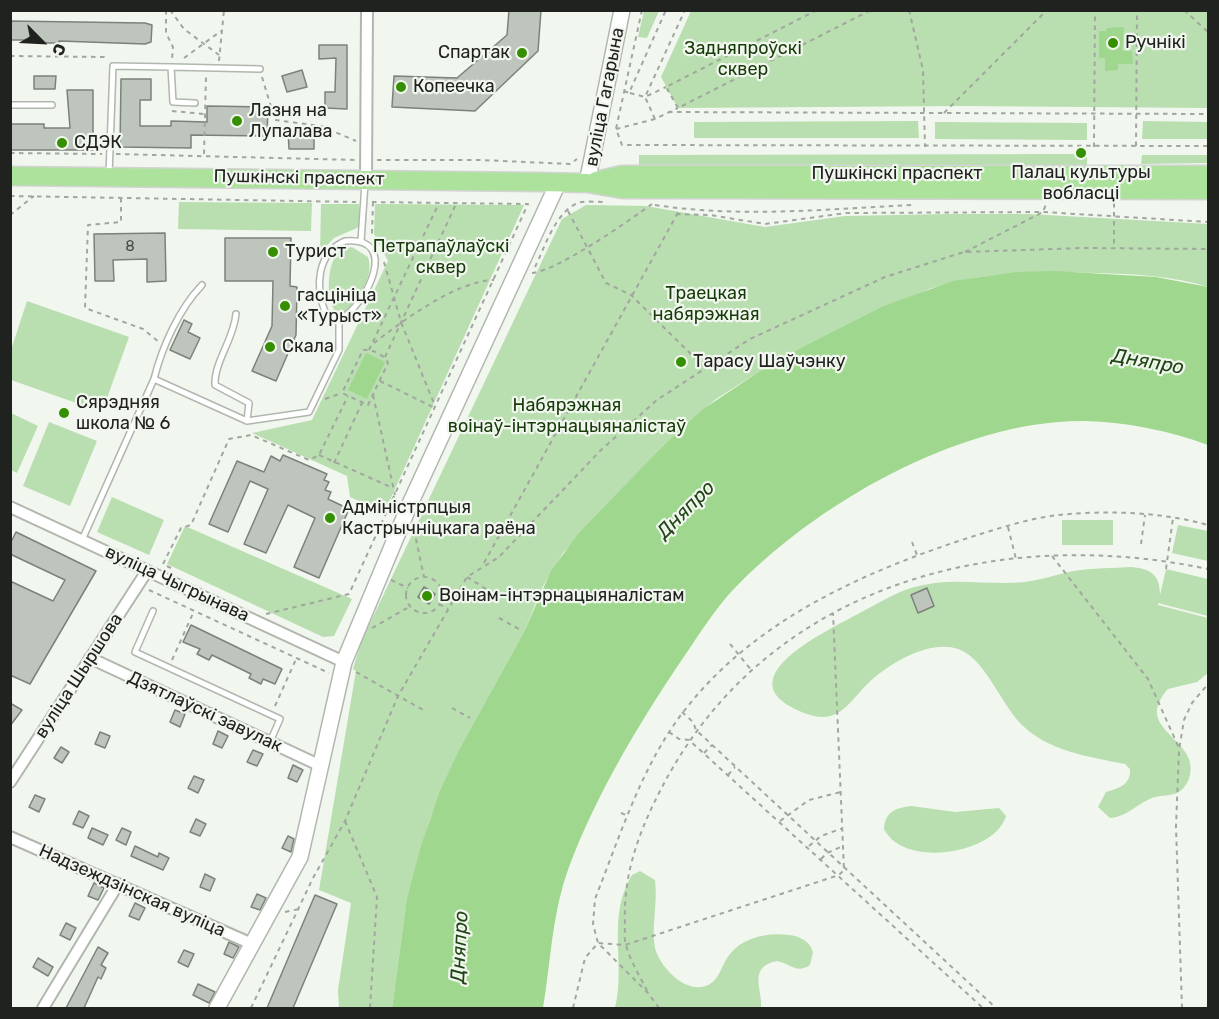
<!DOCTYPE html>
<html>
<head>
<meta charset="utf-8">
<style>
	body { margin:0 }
	#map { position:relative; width:1219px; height:1019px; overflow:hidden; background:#f1f7ef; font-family:Rubik,sans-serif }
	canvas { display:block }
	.frame { position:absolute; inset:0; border:12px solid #20221f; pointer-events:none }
	.north { position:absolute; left:12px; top:12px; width:60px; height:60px; -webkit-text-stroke:4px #f1f7ef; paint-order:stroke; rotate:114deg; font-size:16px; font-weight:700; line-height:24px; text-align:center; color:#20221f }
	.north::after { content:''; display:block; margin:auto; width:21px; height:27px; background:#20221f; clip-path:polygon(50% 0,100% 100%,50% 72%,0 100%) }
</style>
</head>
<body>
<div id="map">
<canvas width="1219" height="1019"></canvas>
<div class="frame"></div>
<div class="north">С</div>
</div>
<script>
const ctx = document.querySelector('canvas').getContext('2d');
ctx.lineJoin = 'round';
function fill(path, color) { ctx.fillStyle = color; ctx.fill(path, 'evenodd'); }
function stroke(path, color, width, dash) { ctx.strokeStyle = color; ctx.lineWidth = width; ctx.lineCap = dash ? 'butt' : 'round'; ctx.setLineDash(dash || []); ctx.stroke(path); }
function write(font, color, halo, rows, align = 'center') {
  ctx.font = font + ' Rubik,sans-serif'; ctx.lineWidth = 4.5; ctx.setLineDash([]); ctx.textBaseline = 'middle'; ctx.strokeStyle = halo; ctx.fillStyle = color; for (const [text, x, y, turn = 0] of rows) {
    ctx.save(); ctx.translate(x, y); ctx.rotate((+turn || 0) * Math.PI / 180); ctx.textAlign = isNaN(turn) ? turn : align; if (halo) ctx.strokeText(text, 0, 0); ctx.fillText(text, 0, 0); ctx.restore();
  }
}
fill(new Path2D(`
	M644,11H659L647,38L638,37Z
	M691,11H1208V108L963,106L678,108L661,77Z
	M918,121L919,138H694V122Z
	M1143,121L1208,122V139H1142Z
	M935,122L1087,123V140L935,139Z
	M1087,154V166L639,165V155Z
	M1142,155H1208V163L1141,164Z
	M179,202L312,203L311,231L178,229Z
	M321,204H359V227L334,238L320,253Z
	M375,204L524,205L384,513L350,497L347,476L252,433L312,420L388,261L374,234Z
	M586,205L646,206L765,227L845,216L949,214H1028L1208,224V287C1173,276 1135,274 1098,273C1040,271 985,271 929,289L757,373L716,399L664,445L563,553L542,588L524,632L461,746L430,819L407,898L392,1008H339L338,990L351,903L319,890L356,671L353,669L361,642L562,219Z
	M352,247L368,257C375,278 356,301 342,315H338C325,302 326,263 340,250Z
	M27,301L129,337L102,412L11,380V350Z
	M11,413L38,426L17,473L11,470Z
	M49,422L97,441L70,506L23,486Z
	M112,497L164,520L149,555L97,532Z
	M1062,520H1113V545H1062Z
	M1178,525L1208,531V561L1172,553Z
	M185,526L352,599L334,636L323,637L167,564Z
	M1132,567C1152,569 1160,576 1160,595L1166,569L1208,579V616L1158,603V605L1208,618V673L1197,682L1168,689C1130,731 1203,738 1189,779C1186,785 1183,790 1177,793C1170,796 1162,795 1155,797C1138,802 1128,817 1110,818L1098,807L1106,792C1119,788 1131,785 1130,769L1125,764C1090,757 1047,751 1021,724C1001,704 984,657 958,649C931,640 896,660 875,677C847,700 841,733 793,708C731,676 827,631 852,617C870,608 889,596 908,589C950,575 984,586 1025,582C1042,580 1057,574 1074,571C1093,568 1113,568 1132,567Z
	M911,806L955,812L999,808L1006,816C995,854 904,869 884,829C885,812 895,808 911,806Z
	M640,871L655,880C658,903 651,928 655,948C660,968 688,997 710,984C721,977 722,963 730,954C743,937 769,932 789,935C799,936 810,941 813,952L810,965C797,974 791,964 777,961C747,967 763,990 761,1008H615C626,964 606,917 632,875Z`), '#b9deaf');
fill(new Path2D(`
	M1124,27L1122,51H1132L1133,64H1118V70L1105,71V58H1099V31H1106L1107,28Z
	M1054,271L1156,277L1208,287V445C1171,431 1126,422 1086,421C962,419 814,504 731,592C712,613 697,638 681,661C638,725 596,795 569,867C552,913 551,960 543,1008H392L407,898L421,846L440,791L461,746L524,632L551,571L578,534L664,445L702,410L757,373L803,347L884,306L953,281L1017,272Z
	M366,353L385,362L367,399L348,390Z`), '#9ed78d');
const building = new Path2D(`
	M509,10H541L538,51L475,111L392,107L394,76L457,78L507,35Z
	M10,21L145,23L152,25L151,42L145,44L59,41V43H40V40H10Z
	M319,45H347V109L325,108V92H335L336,58L319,59Z
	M302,70L307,87L287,92L282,76Z
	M34,76H56L55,89H34Z
	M121,79H151V100H140V126H171V121L207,122V106L268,107L267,136L191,135V148L120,147Z
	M67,90H93V150H10V124H44V128H70Z
	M288,131H314V149H289Z
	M165,233L166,281L147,282V259L113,260L114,281H95L94,234Z
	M225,238H291L290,286L297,287L296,335L276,381L252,371L272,326L273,281H225Z
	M184,320L192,324L188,332L200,338L190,359L170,350Z
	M283,455L327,474L324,480L329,482L325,490L331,492L328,499L349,509L319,578L294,567L315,518L288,505L266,553L244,544L268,489L250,481L228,532L209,524L237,461L264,472L271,456L280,461Z
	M16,532L96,571L30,684L10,675V581L53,601L65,580L10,554V544Z
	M424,587L435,594L429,604L418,597Z
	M927,588L934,606L918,613L911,595Z
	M191,625L282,669L275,684L263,679L261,684L249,678L251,674L212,655L209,660L197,654L200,649L183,642Z
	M10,703L22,710L10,726Z
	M175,710L185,714L180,727L170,722Z
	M218,731L228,736L222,748L213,744Z
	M100,732L110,736L105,748L95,744Z
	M61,747L69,752L62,763L54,758Z
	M253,750L263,754L257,766L247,762Z
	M293,765L303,770L297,782L288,778Z
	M194,776L204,780L198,793L188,788Z
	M35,795L45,799L39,812L29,807Z
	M79,811L89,816L83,828L73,824Z
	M196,819L206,824L200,836L190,832Z
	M92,828L108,835L103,845L88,838Z
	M122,828L131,832L126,845L116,840Z
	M288,836L294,839L291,852L282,848Z
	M135,846L158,857L159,853L169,858L163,870L131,856Z
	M205,874L215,879L210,891L200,887Z
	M94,883L104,888L98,900L88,896Z
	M257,894L266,898L260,910L251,907Z
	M315,895L337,904L293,1008H267Z
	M135,903L145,908L139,920L129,916Z
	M66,923L76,928L70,940L60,935Z
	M229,942L239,947L233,958L224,954Z
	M98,947L108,953L101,965L106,968L101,979L98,977L84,1008H66Z
	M184,950L194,954L188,967L178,962Z
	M38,958L53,967L48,976L33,967Z
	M198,984L215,992L209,1003L193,995Z`);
fill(building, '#bec5bd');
stroke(building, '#7c827a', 1.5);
const service = new Path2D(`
	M171,67L260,69
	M10,105H52
	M109,175L113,66L171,67L173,102L195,103
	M345,241C401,236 367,305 339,320L325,312C315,286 317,253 345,241Z
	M361,241L365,183
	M236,314C234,339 214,362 215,385L249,403L247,421
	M154,379C162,347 179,309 202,285
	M82,540L154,379L247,421L309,412L339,350V320
	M153,611L135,652L280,719L270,742`);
const minor = new Path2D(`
	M366,180L367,10
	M10,507L344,662
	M90,658L321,766
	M10,782L147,571
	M10,837L252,944
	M43,1008L118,884`);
const secondary = new Path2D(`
	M587,183L622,10
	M217,1008L300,857L344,662L409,506L558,183`);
const primary = new Path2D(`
	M10,176L538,182L587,183L622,189L1208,190
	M596,181L622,175H1208`);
stroke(service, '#b1b7af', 8);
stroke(minor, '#b1b7af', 14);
stroke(secondary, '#b1b7af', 18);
stroke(primary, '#d2d3d2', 21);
stroke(new Path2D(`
	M166,10V33L173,47L172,59
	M170,10L184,29L219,55
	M642,10L616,129L622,145L1208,146
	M817,10L666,87L678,108L871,10
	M909,10L923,70L925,147
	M1184,10L1208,32
	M10,56L104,57L107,60
	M184,58L221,31
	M219,61L224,10
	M262,77L275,120L321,126L356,141
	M624,91L629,93L666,10
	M630,93L645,97L666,87
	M172,111L204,114
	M668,112L1208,114
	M944,113L1047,10
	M655,119L645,97L685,10
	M616,129L655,119L678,108
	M1136,146L1137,10
	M1094,147L1095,10
	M10,153L102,154
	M116,154L357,160
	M204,154L206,77
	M377,160H480L570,164L577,159
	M10,196L356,202
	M121,198V222L88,225L85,308L143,329L159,342
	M373,202L372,234L375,240
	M1114,203V248
	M655,205C740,218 828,209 913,205
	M568,211L606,283L631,295L705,368
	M676,214L710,215L765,224L846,213L1043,212L1208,222
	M10,215L34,196
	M965,252L1043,212L1046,204
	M384,262L401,322L435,406
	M535,267C545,247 556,209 581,202C588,201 597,202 605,202
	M532,273C559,270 627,222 652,204
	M374,343C404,320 456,281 494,280
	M363,350C373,349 383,354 388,363L368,405L342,393Z
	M369,350L439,203
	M385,357L456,204
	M380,381L435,408
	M373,395L395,495
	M325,399L342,393
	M319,455L393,488
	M334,463L362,403
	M1008,527L1016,559
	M414,530L424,577
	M912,542L917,555
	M1141,544L1145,515
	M1052,556L1148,679L1179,748
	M484,563L680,209
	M171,568L163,564L181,528L191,525L229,439L251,435L309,460L319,455L348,396
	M1166,569L1173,518
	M467,577L494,594
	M406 595a18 18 0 1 1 36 0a18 18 0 1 1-36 0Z
	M391,580L408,588
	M149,590L329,673
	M439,604L448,609
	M266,614L349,594L528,204L370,202
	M499,618L519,629
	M372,628L409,607
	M730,644L752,671
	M172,660L194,611
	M356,672L425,711
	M275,706L297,657
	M452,708L470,718
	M682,712L693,722L696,730L996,1008
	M669,732L679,739L689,740L983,1008
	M704,753L712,745
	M728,775L735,767
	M621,813L629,816
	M345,821L377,897L370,1008
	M780,821L809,800L841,792
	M809,846L821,836L843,828
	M821,859L827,853L843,846
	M285,912L299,909
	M647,991C640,976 630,961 626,945C624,939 625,930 625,923C623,876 638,834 659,793C763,586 994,524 1208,569
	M251,1008L313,878L345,821L398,696L467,577L499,557L601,450L657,400L750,339L885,277L964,252L1083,248L1208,249
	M573,1008L585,958L598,943L625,945L839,875L844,870L833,613
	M659,1008L648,993L598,943L593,924L595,899C620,836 642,765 684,711C754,620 865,571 971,537C1000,528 1030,518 1059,515C1107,510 1162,512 1208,525
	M1182,1008L1176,827L1179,750L1184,720L1192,703L1208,684`), '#a1a69f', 2, [4.5, 4.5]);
stroke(service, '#fff', 5);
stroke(minor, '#fff', 10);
stroke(secondary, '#fff', 15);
stroke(primary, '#ace29b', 18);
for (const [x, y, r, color] of [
	[1113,43,6,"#349000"],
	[522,53,6,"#349000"],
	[401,87,6,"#349000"],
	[237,121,6,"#349000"],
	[62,143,6,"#349000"],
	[1081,153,6,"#349000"],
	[273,252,6,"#349000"],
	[285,306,6,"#349000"],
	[270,347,6,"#349000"],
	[681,362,6,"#349000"],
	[64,413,6,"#349000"],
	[330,518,6,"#349000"],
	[427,596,6,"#349000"]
]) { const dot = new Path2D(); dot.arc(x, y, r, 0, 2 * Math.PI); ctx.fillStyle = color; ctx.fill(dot); stroke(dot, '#f1f7ef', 2); }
write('15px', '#484b46', null, [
	["8",130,247]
]);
write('18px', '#20221f', '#f1f7ef', [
	["Ручнікі",1125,43],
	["Спартак",510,53,"right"],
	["Копеечка",413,87],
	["Лазня на",249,111],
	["Лупалава",249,132],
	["СДЭК",74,143],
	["Палац культуры",1081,173,"center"],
	["вобласці",1081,194,"center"],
	["Турист",285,252],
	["гасцініца",297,296],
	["«Турыст»",297,317],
	["Скала",282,347],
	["Тарасу Шаўчэнку",693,362],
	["Сярэдняя",76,403],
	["школа № 6",76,424],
	["Адміністрпцыя",342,508],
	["Кастрычніцкага раёна",342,529],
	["Воінам-інтэрнацыяналістам",439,596]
], 'left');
write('18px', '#163b08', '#f1f7ef', [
	["Задняпроўскі",743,49],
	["сквер",743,70],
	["Петрапаўлаўскі",441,247],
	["сквер",441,268],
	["Траецкая",706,294],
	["набярэжная",706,315],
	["Набярэжная",567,406],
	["воінаў-інтэрнацыяналістаў",567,427]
]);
write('18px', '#20221f', '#f1f7ef', [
	["вуліца Гагарына",605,97,-79],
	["Пушкінскі праспект",897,174],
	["Пушкінскі праспект",299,178,1],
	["вуліца Чыгрынава",177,584,25],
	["вуліца Шыршова",79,676,-57],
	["Дзятлаўскі завулак",205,712,25],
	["Надзеждзінская вуліца",132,891,24]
]);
write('italic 20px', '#214615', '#f1f7ef', [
	["Дняпро",1148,362,10],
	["Дняпро",686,510,-45],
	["Дняпро",460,947,-87]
]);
</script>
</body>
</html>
